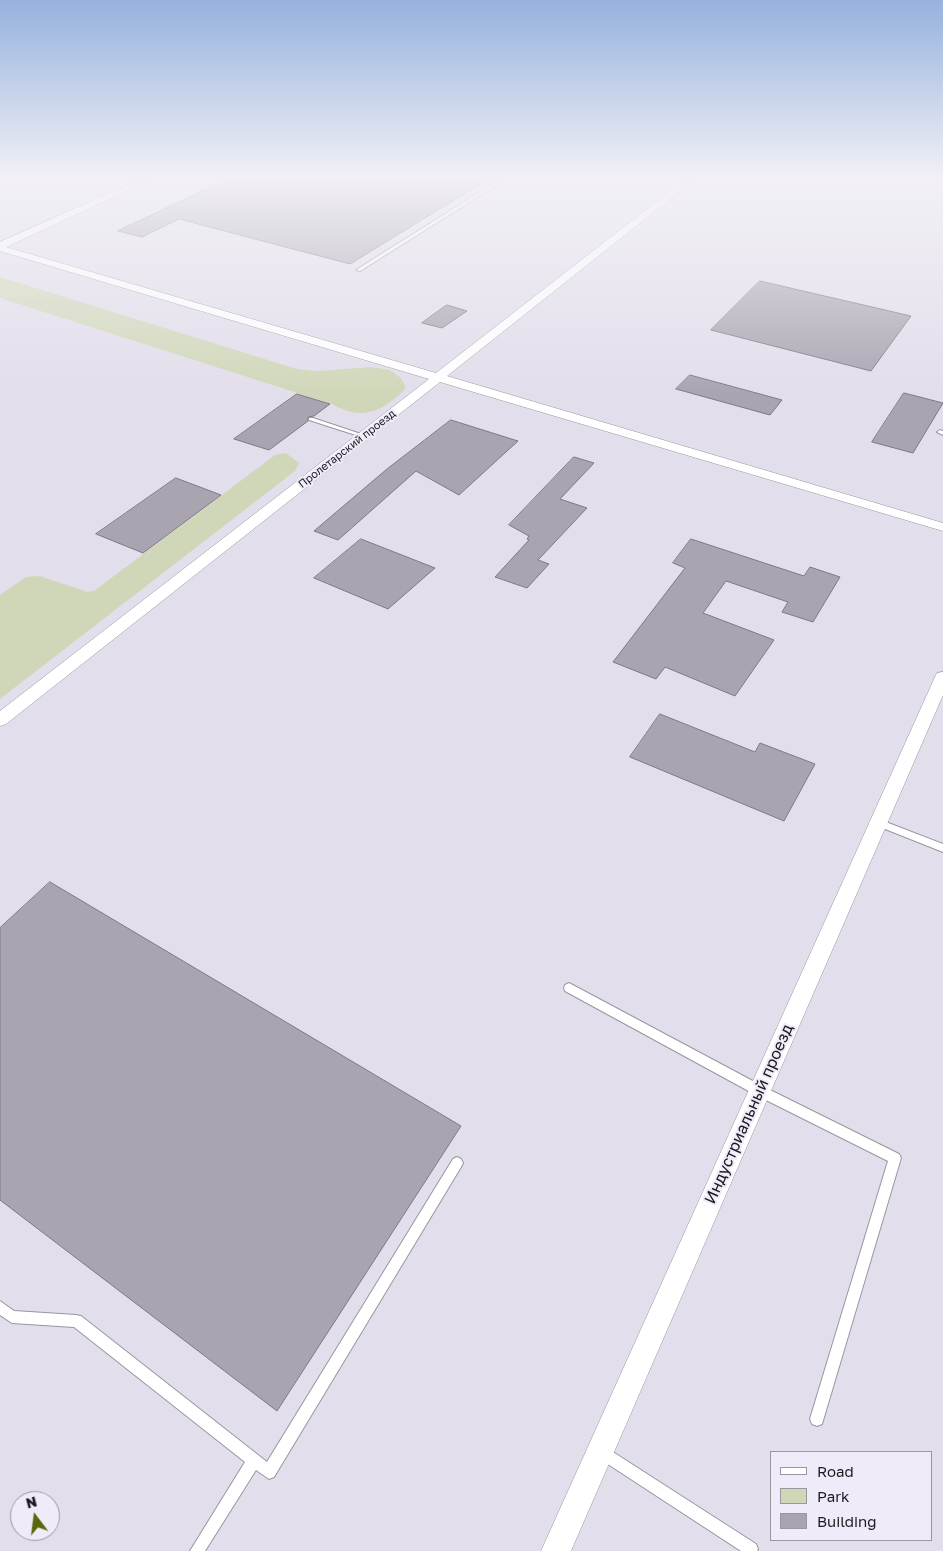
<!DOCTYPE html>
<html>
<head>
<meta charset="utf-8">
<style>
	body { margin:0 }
	#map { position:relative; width:943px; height:1551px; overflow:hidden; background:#e3deeb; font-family:"Golos Text",sans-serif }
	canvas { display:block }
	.legend { position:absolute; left:770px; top:1451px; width:162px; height:90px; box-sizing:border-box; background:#f0ebf8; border:1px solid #9b97a1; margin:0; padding:6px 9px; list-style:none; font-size:15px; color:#1c1a1f }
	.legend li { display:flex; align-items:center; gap:10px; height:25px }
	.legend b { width:25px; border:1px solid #9b97a1 }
	.north { position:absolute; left:10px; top:1491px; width:50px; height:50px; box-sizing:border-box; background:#f0ebf8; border:1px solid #9b97a1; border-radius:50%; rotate:345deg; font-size:14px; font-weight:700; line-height:20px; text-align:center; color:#1c1a1f }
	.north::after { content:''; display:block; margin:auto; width:18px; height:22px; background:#5c670b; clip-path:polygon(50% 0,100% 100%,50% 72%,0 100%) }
</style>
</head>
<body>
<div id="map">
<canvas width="943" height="1551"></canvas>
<ul class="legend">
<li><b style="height:6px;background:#fff"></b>Road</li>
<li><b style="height:14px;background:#d0d7b8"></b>Park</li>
<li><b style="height:14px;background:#a9a4b0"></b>Building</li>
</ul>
<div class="north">N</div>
</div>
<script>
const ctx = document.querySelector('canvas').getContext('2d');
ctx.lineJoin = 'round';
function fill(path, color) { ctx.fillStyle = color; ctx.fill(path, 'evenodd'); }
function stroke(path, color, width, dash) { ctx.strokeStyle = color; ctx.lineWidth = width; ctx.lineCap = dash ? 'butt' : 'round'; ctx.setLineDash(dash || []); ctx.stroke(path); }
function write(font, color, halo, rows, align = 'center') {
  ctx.font = font + ' "Golos Text",sans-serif'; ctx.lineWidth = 4; ctx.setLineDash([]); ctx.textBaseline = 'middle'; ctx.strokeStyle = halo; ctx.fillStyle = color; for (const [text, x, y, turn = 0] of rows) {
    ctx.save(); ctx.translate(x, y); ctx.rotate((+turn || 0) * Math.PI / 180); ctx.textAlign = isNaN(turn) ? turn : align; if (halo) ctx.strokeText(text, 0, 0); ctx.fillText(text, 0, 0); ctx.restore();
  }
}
fill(new Path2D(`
	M0,277L297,369L317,371L371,367L390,370L401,378L406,388C384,411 362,422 332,404L0,298Z
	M286,453L299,463L295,471L0,699V595L26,577L39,576L88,592L94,591L275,455Z`), '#d0d7b8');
const building = new Path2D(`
	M230,178H490L350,264L179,219L142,237L118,231Z
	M760,281L911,316L871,371L711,330Z
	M447,305L467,311L442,328L422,323Z
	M690,375L782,400L770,415L676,389Z
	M904,393L943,403L913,453L872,442Z
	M297,394L330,404L314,416L308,417V421L269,450L234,439Z
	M451,420L518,441L459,495L416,471L338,540L314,531L387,469Z
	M574,457L594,463L560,499L587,508L538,560L549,564L527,588L495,577L529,540L527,539L529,536L509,525Z
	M176,478L221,495L143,553L96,534Z
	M361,539L435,568L388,609L314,578Z
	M691,539L804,576L810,567L840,577L813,622L782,612L788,602L726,581L703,613L774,640L735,696L665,667L656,679L613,662L685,568L673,563Z
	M660,714L755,752L760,743L815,764L784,821L630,757Z
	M50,882L461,1126L277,1411L0,1200V928Z`);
fill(building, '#a9a4b0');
stroke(building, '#7d7984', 1);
const lane = new Path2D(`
	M502,178H508L360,271L356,270Z
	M309,418H313L367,436L362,437L309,420Z
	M940,430L943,431V435L937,432Z
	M878,819L943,844V852L875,825L873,823L875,821Z
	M569,983L764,1087L899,1154L901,1158L822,1424L817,1426L812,1424L810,1419L888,1161L756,1095L565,991L564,988L565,985Z
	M457,1157L461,1159L463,1163L461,1167L274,1477L269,1479L256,1470L205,1551H190L245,1462L74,1327L12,1323L0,1315V1301L14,1311L76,1315L81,1316L267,1462L453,1159Z
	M602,1445L756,1544L758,1549L757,1551H741L597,1457L595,1452L597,1447Z`);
const street = new Path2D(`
	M143,178H155L6,247L436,373L687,178H697L447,376L943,523V531L440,382L6,724L0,726V711L429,379L0,251V242Z
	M943,672V695L571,1551H541L935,677L937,673Z`);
stroke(lane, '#9995a0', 2);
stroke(street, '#9995a0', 1);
fill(lane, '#fff');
fill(street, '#fff');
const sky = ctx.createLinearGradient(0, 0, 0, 396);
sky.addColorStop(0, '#96b2de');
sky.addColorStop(0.45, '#f2f0f6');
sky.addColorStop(1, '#f2f0f600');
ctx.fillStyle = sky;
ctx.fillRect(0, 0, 943, 396);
write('11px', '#1c1a1f', '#f0ebf8', [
	["Пролетарский проезд",347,449,-38]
]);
write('16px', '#1c1a1f', '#f0ebf8', [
	["Индустриальный проезд",749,1114,-66]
]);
</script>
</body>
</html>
